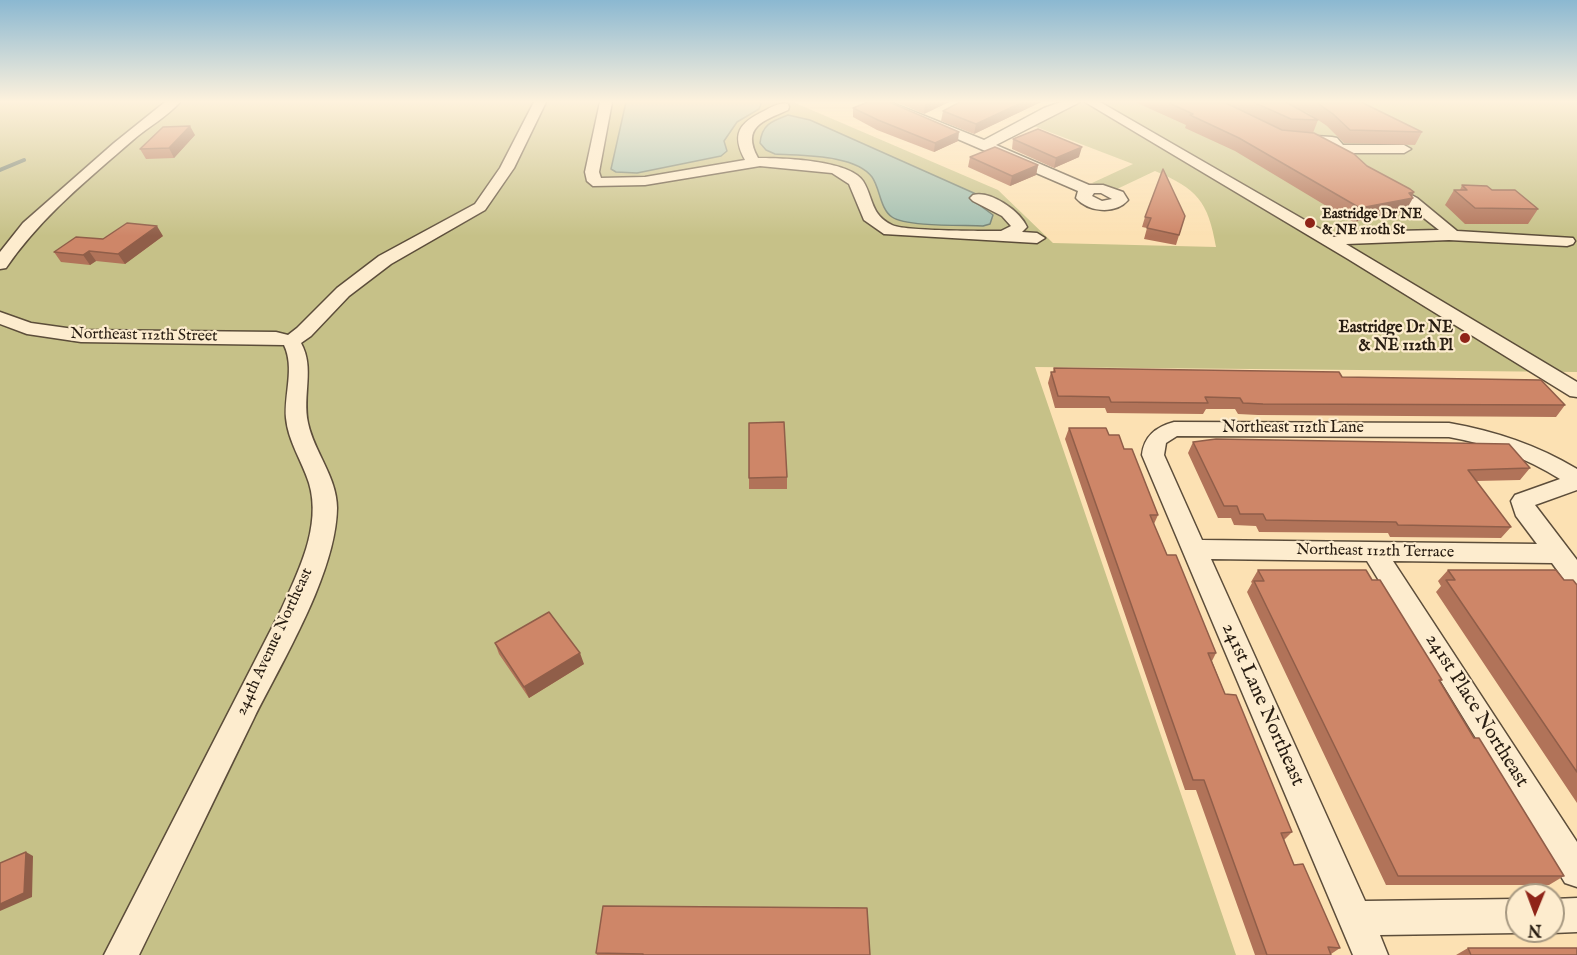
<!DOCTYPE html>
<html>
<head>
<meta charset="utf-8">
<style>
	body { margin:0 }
	#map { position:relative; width:1577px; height:955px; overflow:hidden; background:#fce1b3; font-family:"IM FELL English",serif }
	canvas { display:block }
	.north { position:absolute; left:1505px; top:883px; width:60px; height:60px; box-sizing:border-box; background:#fdecce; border:2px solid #a79982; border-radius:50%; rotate:181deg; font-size:16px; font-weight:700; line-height:24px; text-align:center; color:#271c11 }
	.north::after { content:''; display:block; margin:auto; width:21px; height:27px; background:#8f2418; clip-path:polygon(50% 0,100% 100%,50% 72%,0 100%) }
</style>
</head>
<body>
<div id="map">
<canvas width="1577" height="955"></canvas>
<div class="north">N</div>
</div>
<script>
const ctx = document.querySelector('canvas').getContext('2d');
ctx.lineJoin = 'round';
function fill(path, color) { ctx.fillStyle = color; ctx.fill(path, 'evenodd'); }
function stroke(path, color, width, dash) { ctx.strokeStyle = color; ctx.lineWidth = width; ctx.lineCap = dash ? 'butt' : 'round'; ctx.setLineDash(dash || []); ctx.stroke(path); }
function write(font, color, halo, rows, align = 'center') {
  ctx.font = font + ' "IM FELL English",serif'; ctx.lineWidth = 4.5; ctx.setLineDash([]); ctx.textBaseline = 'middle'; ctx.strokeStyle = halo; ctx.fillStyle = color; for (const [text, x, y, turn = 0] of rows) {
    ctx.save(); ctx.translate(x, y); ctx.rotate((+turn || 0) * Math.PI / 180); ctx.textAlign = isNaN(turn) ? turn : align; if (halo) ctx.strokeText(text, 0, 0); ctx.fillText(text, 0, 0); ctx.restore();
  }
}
fill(new Path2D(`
	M0,102H793L998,190L1053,243L1216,247C1208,201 1197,189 1155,171L1117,189L1092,183L1133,164L1026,123L1049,111L1081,102H1577V372L1035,367L1236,955H0Z`), '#c6c188');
const water = new Path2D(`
	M626,102H759L761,104L759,109L737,122L724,141L727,151L721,156L637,173L616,172L611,169Z
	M788,115L810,120L976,194L974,201L993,215L990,224L983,226C964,225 906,227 892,217C880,209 880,188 872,177C855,154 801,156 775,154L766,150L760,143C762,124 772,121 788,115Z`);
fill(water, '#9fbdaf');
stroke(water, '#6f7d70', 1.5);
stroke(new Path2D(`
	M0,170L24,160`), '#6f7d70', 4);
const minor = new Path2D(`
	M165,102H180C168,116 148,127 133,140C88,179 40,218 6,268L0,269V252L23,223L114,143Z
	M534,102H546L514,168L485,210L391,264L349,296L311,336L301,343C315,368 302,395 308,423C314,452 337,477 337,508C336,573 283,660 254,718C215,797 178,876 139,955H104L281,610C298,572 322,526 309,483C302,461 288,441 286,418C284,394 295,368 284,345L81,342L27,334L0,324V312L31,323L81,330L276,332L288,335L297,328L337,288L379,256L475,204L500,168Z
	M600,102H612L599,172L601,178L645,177L745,160C731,134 739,123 764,111C772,107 779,102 788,104L789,107L788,110C763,121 741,127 758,158C783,158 849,160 863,181C874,199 870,214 892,225C903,231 983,231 1001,231L1011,226L1002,216L973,201L970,198L973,195C990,190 1020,211 1027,227L1022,232L1037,233L1045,238L1037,243L884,234L864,220L849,184L832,173L760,166L645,185L593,186L587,181L585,172Z
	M872,102H890L984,140L1044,108L1061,102H1080L996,145L1089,185H1103L1123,192L1128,200C1115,215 1088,212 1076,198L1078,191ZM1094,193H1101L1112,199L1102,201L1092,196Z
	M1085,102H1100L1334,237L1353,232L1439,230L1406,204L1382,189L1380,186L1387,182L1417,198L1457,231L1573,238L1575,241L1573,244L1567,246L1449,240L1346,244L1577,382V397L1570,396L1348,259Z
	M1299,135L1332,137L1337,138L1343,145H1404L1411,149L1404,153H1351L1363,167L1356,171L1351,170L1328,145L1294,142L1292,139L1294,136Z
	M1174,422L1449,423C1495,431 1537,445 1577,469V490L1535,505L1577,560V588L1568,585L1552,563L1393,561L1577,842V887L1565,883L1367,561L1211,559L1365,901L1517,899V931H1522L1517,933L1380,935L1388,955H1353L1142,455C1144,436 1156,427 1174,422ZM1177,436L1449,437C1489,444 1525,457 1560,479L1515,495L1511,501L1516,516L1537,544L1202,540L1164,455L1166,443Z
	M1577,898V932L1553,933L1548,931H1553V899Z`);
stroke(minor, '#5c4d3a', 3);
fill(minor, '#fdecce');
fill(new Path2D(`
	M896,102H949L924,114Z
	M1041,102L974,134L941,121L943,111Z
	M1135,102H1361L1422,132L1415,145L1344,143L1327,126L1308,113L1299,109L1318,120L1313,133L1367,166L1414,192L1405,212L1353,222L1235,151L1185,128L1186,125Z
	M853,108L958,141L934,152L877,130L853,117Z
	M195,135L174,158L146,159L140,149Z
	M1013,139L1079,157L1054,168L1012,149Z
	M970,157L1038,165L1036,175L1010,186L968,167Z
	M1462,185L1492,190L1538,209L1528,224H1465L1445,205L1454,190H1460Z
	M1185,216L1176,245L1144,239L1147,228L1142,227L1145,217Z
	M163,236L125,264L96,261L90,265L61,262L54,252L103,239Z
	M1054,368L1342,377L1565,405L1556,417L1258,415L1238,414L1235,409H1206L1203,414L1107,413L1105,408H1055L1048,383L1051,372H1053Z
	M1069,428L1109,435L1124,449L1158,515L1154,524L1167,555L1216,653L1212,661L1225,694L1292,832L1284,840L1294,865L1340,948L1331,954V955H1255L1196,790H1185L1065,439Z
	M1193,442L1530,468L1520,480L1476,481L1511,527L1501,538L1390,537L1388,533L1259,532L1256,526L1234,525L1231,518H1218L1188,453Z
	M787,477V489H749V478Z
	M1258,570L1372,580L1442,680L1440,682L1474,738L1564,876L1549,885H1386L1247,592L1252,583L1251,582Z
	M1448,570L1564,580L1577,585V803L1436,592L1441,586L1438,581Z
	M495,643L584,664L529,698L499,654Z
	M1468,948L1577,955H1456Z
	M596,953L870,955H597Z`), '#b17359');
fill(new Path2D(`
	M929,102H949L924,114L925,104Z
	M1023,102H1041L974,134L976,124Z
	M190,126L195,135L174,158L169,148Z
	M959,132L958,141L934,152L935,143Z
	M1082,147L1079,157L1054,168L1056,158Z
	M1038,165L1036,175L1010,186L1012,176Z
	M1414,192L1411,198H1413L1405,212L1353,222L1360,208Z
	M157,226L163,236L125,264L118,254Z
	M89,251L96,261L90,265L83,255Z
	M580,653L584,664L529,698L524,687Z
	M26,852L33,856L32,897L0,911V904Z`), '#905e49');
const building = new Path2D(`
	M868,102H889L959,132L935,143L878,120L853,108Z
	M960,102H1023L976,124L943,111Z
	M1167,102H1224L1282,130L1314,133L1354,154L1367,166L1410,189L1414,192L1409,193L1413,198L1360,208L1239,138L1190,115L1193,114Z
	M1253,102H1286L1318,120L1291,119Z
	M1316,102H1361L1422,132L1350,130L1333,114Z
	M190,126L169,148L140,149L163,127Z
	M1038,129L1082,147L1056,158L1013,139Z
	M995,147L1038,165L1012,176L970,157Z
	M1163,169L1185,216L1179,235L1147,228L1151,218L1145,217Z
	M1462,185L1487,186L1492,190H1515L1538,209L1475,208L1454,190H1467Z
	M127,223L157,226L118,254L89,251L83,255L54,252L76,237L103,239Z
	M1054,368L1339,372L1342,377L1541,380L1565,405L1263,404L1243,403L1240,398L1205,397L1208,403L1111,402L1109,397L1058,396L1051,372H1055Z
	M784,422L787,477L749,478V423Z
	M1069,428H1106L1109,435H1119L1124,449H1132L1158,515H1150L1167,555H1176L1216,653H1208L1225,694L1236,695L1292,832L1281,833L1294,865L1303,864L1340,948L1328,947L1331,955H1267L1204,780H1193Z
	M1216,439L1509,444L1530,468L1468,470L1511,527L1398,525L1396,522L1266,520L1263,514H1240L1237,506H1224L1193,442Z
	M1258,570H1366L1372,580H1380L1442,680H1439L1474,738H1479L1564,876H1398L1254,581H1264Z
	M1448,570H1556L1564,580H1573L1577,585V772L1446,580H1455Z
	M549,612L580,653L524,687L495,643Z
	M26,852L24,893L0,904V863Z
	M603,906L867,908L870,955H643V954L596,953Z
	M1468,948H1577V955H1471Z`);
fill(building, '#ce8668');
stroke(building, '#905e49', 1.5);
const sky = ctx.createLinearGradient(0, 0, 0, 236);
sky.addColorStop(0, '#8bb8d1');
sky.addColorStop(0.43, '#fef2dd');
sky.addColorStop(1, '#fef2dd00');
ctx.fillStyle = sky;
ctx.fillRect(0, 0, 1577, 236);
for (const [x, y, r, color] of [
	[1310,223,6,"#8f2418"],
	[1465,338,6,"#8f2418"]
]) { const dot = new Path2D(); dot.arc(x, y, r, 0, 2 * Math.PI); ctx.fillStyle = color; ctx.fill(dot); stroke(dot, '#fdecce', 2); }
write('bold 14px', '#271c11', '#fdecce', [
	["Eastridge Dr NE",1322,215],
	["& NE 110th St",1322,231]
], 'left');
write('bold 16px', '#271c11', '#fdecce', [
	["Eastridge Dr NE",1453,329],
	["& NE 112th Pl",1453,347]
], 'right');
write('16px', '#271c11', '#fdecce', [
	["Northeast 112th Street",144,336,1],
	["Northeast 112th Lane",1293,429],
	["Northeast 112th Terrace",1375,552,1],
	["244th Avenue Northeast",275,642,-65]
]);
write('20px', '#271c11', '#fdecce', [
	["241st Lane Northeast",1262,705,66],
	["241st Place Northeast",1476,711,58]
]);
</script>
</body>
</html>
